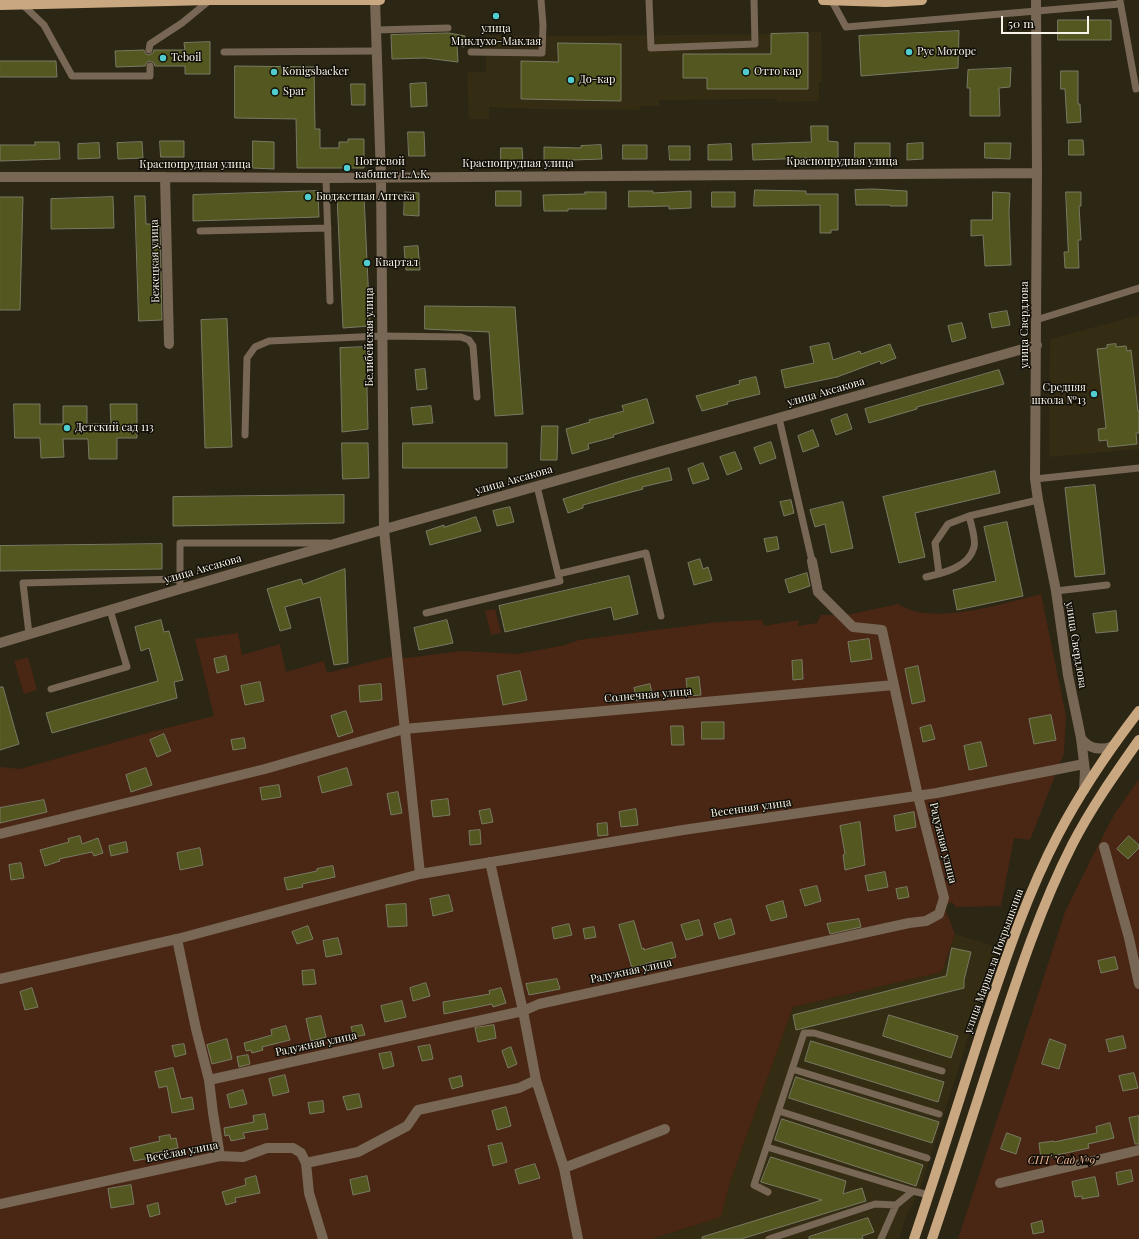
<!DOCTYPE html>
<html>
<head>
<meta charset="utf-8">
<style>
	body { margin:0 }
	#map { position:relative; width:1139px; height:1239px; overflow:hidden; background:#2c2614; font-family:"Playfair Display",serif }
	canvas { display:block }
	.scale { position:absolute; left:1001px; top:16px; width:88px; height:18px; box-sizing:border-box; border:2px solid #f8f4e9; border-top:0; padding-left:5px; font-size:12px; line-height:14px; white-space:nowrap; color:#f8f4e9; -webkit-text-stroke:3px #120f08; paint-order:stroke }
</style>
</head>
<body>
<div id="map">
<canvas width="1139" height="1239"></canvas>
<div class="scale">50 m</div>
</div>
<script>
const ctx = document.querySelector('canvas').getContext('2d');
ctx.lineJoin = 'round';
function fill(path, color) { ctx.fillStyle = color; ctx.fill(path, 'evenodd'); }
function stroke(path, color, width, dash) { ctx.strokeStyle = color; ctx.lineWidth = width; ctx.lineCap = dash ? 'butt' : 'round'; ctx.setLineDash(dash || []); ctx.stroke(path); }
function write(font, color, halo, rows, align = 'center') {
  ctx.font = font + ' "Playfair Display",serif'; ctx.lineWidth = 3; ctx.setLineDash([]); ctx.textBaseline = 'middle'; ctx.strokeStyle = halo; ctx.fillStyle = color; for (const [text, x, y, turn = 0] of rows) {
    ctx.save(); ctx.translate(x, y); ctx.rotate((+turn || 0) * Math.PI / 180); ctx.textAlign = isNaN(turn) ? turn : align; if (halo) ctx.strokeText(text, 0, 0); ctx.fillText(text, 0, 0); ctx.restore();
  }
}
fill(new Path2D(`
	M770,32H821L822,82H819V101L777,102V99L659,100V106H640V110L533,109L489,107V119H469L467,73L468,72H486V36L674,35L770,34Z
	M1139,315V449L1049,457L1050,339Z
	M955,934L997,947L921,1186L904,1222L899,1239H652L721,1217L730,1182L793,1007L942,972Z`), '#342c13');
fill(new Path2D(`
	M1041,594L1066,716L1064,753L1030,840L1014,838L1001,906L956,907L952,902L944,906L955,934L942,972L793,1007L730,1182L721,1217L652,1239H0V767L20,769L151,732L214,716L195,639L238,633L242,655L280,644L286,672L324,661L327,673L389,657L407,658L462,651L518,654L565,645L579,640L718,622L762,620L764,626L799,620L798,626L817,623L821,615H847L898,604C932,627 1004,603 1041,594Z
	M495,609L501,633L491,635L485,611Z
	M28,657L37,690L24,694L14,661Z
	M1139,779V1239H958L1065,912L1091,859L1115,813Z`), '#492714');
const building = new Path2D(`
	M1058,20H1111V40H1058Z
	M959,31L958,68L861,76L859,36Z
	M449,33L465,36L464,47L457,45L458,62L425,58L392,59L391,35Z
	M808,33V89H707V78H683V54H771V34Z
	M210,42V74H185V66H155L154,63L150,61L147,62L145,66L116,67L115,51L144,50L146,54L149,55L153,53L154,50H185L184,43Z
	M558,43L621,44V101L521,99V61L558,62Z
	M0,61H56L57,77H0Z
	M235,66L314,67L315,129H320V148H339V142H348V139H364V168H297L296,119L235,118Z
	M1011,68L1010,87L999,88L1000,116H970V88H967L968,70Z
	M1061,71H1078V104H1080L1081,122L1067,123L1065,89H1061Z
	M426,83L427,106L411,107L410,84Z
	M351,84H365V105H352Z
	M811,126H828V141L838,142V158L812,160V158L753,160L752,144L811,142Z
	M408,132H424L425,156H409Z
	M1069,140H1083L1084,155H1069Z
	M160,141H184V157H161Z
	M253,141L274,142V169L253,168Z
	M35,142H59L60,159L0,161V145H35Z
	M142,142L143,158L118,159L117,143Z
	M99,143L100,158L78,159V144Z
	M855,143H890V159H855Z
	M923,143V159L907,160V144Z
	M985,143H1011L1010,159L985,158Z
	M731,144L732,160H708V145Z
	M601,145L602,159L544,161V147L581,148V146Z
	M623,145H647V159H623Z
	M669,146H690V160H670Z
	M501,148H522L523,163H501Z
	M873,189L907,191V206H890V205H856L855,190Z
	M755,190L806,191V194H838V230H831V233H820V205L754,206Z
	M318,191L319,217L193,221V195Z
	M496,191H521V206H496Z
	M629,191H653V193L691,191V208L669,209V206L629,207Z
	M405,192L419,193V216L404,215Z
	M585,192H606V209H568V211H544L543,195L585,194Z
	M712,192H735V207H712Z
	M993,192L1010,193L1009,212L1011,265L985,266L983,235L971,236V220H992Z
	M1066,192H1081V206H1079L1081,240H1078L1079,268H1065L1064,252H1068Z
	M364,195L370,326L343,328L337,196Z
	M135,196H145L146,224H160L162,320L139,321Z
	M0,197H23L20,310H0Z
	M113,197L114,228L51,229V199Z
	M418,246L420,270H406L404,247Z
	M425,306L515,307L523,414L495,416L489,332L425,329Z
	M1007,311L1010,325L992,328L989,314Z
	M227,319L232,447L205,448L201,320Z
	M962,323L966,338L952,342L948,326Z
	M829,343L833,360L860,351L861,354L890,344L896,358L881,364L880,361L837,377L785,388L781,370L814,363L810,347Z
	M1116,344V347L1126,346L1127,351L1131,350L1138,411H1139V433H1136L1137,444L1108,447L1107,440L1099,441L1098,429L1106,428L1097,349L1107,348V345Z
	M366,347L368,429L342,432L340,348Z
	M425,369L427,389L417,390L415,370Z
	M999,370L1004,384L917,407V409L869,423L865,409Z
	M756,377L760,394L727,402L728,404L702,411L696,396L740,384L739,381Z
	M647,399L654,423L613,435L614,437L588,444L589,449L572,454L566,429L590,422L589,420L624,411L622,406Z
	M14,404H40V424H63V406H87V424H111L110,404H137V438H117V459H89L88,439H63L64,457L41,458L40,438H15Z
	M431,406L433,423L413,425L411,408Z
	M847,414L852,429L836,435L831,420Z
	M542,426H558L557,460H541Z
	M813,430L819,446L803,452L798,436Z
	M771,442L776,458L760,464L754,448Z
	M342,443H368L369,478L343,479Z
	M403,443H507V468H403Z
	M735,452L742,469L727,475L720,457Z
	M703,463L709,479L693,484L688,469Z
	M669,468L672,480L642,487L643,489L583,505V508L568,513L563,499L624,480Z
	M995,471L1000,493L915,513L925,557L899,563L883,497Z
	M1095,485L1105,574L1075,577L1065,488Z
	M344,495V523L173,526V497Z
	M791,500L794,513L784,516L780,502Z
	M843,502L853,548L831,553L825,524L815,527L810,510Z
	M510,507L514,522L497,526L493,511Z
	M476,517L481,531L430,545L426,531L444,525V527Z
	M1007,522L1023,596L957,610L953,590L996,581L984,527Z
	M777,537L779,549L767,552L764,539Z
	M162,544V569L0,571V546Z
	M700,559L703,569L708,567L712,580L694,585L688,563Z
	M345,569L348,663L334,665L320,597L285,607L291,628L280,631L267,589L301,579L303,584Z
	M807,573L810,586L789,593L785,580Z
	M629,576L638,614L614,620L611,607L505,632L499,606Z
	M1116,611L1118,631L1096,633L1093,614Z
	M161,620L164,632L169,631L183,680L174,682L177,698L52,733L46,713L158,681L149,648L141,651L135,627Z
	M447,620L453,643L419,650L414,628Z
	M869,639L872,659L851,662L848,642Z
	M226,656L229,670L217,673L214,659Z
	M802,660L803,679L793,680L792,661Z
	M918,666L925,701L912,704L905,669Z
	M520,671L527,700L503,705L497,676Z
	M699,677L701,695L688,696L686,679Z
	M260,682L264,701L245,705L241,686Z
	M381,684L382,700L360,702L359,686Z
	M650,684L653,698L637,701L634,688Z
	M0,687H3L19,744L0,750Z
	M346,711L353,732L338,737L331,716Z
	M1051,715L1056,740L1034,744L1029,719Z
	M702,722H724V739H702Z
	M931,725L935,739L923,742L920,728Z
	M671,726H683L684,745H672Z
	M164,734L171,751L157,757L150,740Z
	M244,738L246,748L233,750L231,740Z
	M981,742L987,766L969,770L964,746Z
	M146,768L152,785L131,792L126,775Z
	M347,768L352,785L322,793L318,777Z
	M279,785L281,797L262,800L260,788Z
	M398,792L402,813L391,815L387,794Z
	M448,799L450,815L433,817L431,801Z
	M44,800L47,812L0,823V808Z
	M490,809L493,822L482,824L479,811Z
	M636,809L638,825L621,827L619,812Z
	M914,812L916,827L896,831L894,816Z
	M860,822L865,865L845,870L843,855L845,854L840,826Z
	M607,823L608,835L598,836L597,824Z
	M480,830L481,844L470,845L469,831Z
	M80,836L82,844L98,838L103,853L94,856L92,852L59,859L60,861L45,866L40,850L69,842L68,839Z
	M1129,836L1139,845V848L1128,859L1117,849Z
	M126,842L128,852L111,856L109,846Z
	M200,848L203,865L180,870L177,853Z
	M21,863L24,878L11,880L9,865Z
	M333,866L335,877L302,884L303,887L287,890L284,878L317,871V869Z
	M885,872L888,887L868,891L865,876Z
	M817,886L821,901L805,906L800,890Z
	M907,887L909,897L898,899L896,889Z
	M449,895L453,911L433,916L430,899Z
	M783,901L787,917L771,921L766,906Z
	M406,904L407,926L388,927L386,905Z
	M731,919L735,934L719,939L714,924Z
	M859,919L861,927L830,934L827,924Z
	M699,920L703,935L686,940L681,925Z
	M634,921L642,949L644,948V950L672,942L676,957L660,962L659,960L632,968L619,925Z
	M569,924L572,935L554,939L552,928Z
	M308,926L313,939L297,944L292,932Z
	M594,927L596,937L585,939L583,929Z
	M338,938L342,954L326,957L323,941Z
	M952,948L971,952L964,980V988L796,1030L793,1015L946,976Z
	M1115,957L1118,969L1101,973L1098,961Z
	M314,970L316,984L303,985L302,971Z
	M557,979L560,989L529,995L526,984Z
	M426,983L430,996L413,1001L410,988Z
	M32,988L38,1007L25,1010L20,992Z
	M501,988L506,1003L493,1007L492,1004L444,1014L443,1002L490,994L489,991Z
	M402,1001L406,1017L385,1022L381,1006Z
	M889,1015L958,1036L951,1058L883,1036Z
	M321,1016L326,1037L311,1041L306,1019Z
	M362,1025L365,1035L354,1037L351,1027Z
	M494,1025L496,1038L478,1042L475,1028Z
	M286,1026L290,1040L262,1047L263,1050L252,1053L251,1050L246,1051L244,1043L272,1035L271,1030Z
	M1123,1036L1126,1048L1109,1052L1106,1040Z
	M227,1039L232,1059L212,1064L207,1045Z
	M1050,1039L1066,1045L1059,1069L1042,1064Z
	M811,1041L944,1082L938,1102L805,1061Z
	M184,1044L186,1054L175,1057L172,1046Z
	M430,1045L433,1059L422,1061L418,1047Z
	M511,1047L517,1064L508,1068L502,1051Z
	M391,1052L394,1066L383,1069L379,1054Z
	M248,1055L250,1064L239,1067L237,1057Z
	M173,1068L181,1099L192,1097L194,1109L172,1113L167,1086L159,1088L155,1072Z
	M1134,1073L1138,1088L1123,1091L1119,1076Z
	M285,1075L289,1092L273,1096L269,1079Z
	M461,1076L463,1086L452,1089L449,1079Z
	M796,1077L939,1122L932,1143L789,1098Z
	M243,1090L247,1104L230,1108L227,1095Z
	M359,1094L362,1107L347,1110L343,1097Z
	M323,1101L324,1112L310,1114L308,1103Z
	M506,1107L511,1126L497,1130L492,1111Z
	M265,1114L268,1129L243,1133L245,1138L231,1141L229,1135L225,1136L224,1128L254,1122L253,1116Z
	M1139,1116V1144H1135L1129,1118Z
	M782,1119L923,1165L916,1186L775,1140Z
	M1110,1123L1114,1138L1088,1144L1089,1148L1057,1155V1156L1041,1159L1039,1143L1054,1141V1142L1097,1133L1096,1127Z
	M1007,1133L1021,1138L1016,1154L1001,1149Z
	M170,1135L171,1139L176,1138L178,1148L149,1154L150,1158L134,1161L130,1148L160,1141L159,1137Z
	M502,1143L507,1162L493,1166L488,1146Z
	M771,1157L846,1181L843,1194L862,1188L866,1201L741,1239H702V1237L822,1200L761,1182Z
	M535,1164L540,1178L519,1184L515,1170Z
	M1131,1170L1133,1181L1118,1185L1116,1173Z
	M256,1176L260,1193L235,1198L236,1202L226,1205L222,1192L246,1185L245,1179Z
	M367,1176L370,1191L353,1195L350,1180Z
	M1095,1177L1099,1196L1082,1199V1196L1075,1197L1072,1182Z
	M131,1185L134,1204L111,1208L108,1189Z
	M158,1203L160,1214L150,1217L147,1206Z
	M868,1218L874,1232L862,1236L863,1239H809V1237Z
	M1042,1221L1044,1232L1033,1234L1031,1224Z`);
fill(building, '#54571f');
stroke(building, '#787a64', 1);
stroke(new Path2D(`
	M649,0L651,48L755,44L754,0
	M832,1L846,27L1120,4
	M1120,1L1136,89
	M23,5L44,25L72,76H150V66
	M376,30L448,28
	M149,50L150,44L182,23L210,0
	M224,52L377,51
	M471,52L542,53L543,25L541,0
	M326,178L330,301
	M200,231L328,228
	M1036,320L1139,288
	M779,418L812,561
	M245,435L247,358L255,347L269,341L382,336L461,337L469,340L473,346L477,397
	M1035,479L1139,468
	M537,486L558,574L646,553L661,616
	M939,574L935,543L948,524L969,516L1038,500
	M926,577C944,573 969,567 974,547C976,541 971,523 969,516
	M180,589V543H328
	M1056,591L1107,585
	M426,613L560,581L558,574
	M29,634L23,583L180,579
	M51,689L127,667L110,610
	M792,1069L939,1114
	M779,1111L927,1158
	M767,1147L913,1191
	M768,1192L754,1185L804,1033H814L942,1071
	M769,1239L875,1204L896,1205
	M881,1239L896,1205L913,1191L929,1195`), '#776754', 7);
stroke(new Path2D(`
	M375,0L381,177L384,530L420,874
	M1036,0L1037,173L1035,479L1038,500L1056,591L1068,675L1081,738L1085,771L1084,790
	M0,177H165L326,178L1037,173
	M165,177L169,344
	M0,643L180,589L392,527L1037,345
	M1081,738C1088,749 1101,751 1113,746
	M0,834L265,769L404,729L894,685
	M1104,847L1129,938L1139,984
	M490,862L523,1011L536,1080L564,1168L578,1239
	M177,939L196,1029L209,1080L213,1113L220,1156
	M0,979L177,939L420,874L683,830L937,793L1084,764
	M209,1080L523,1011L539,1004L909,923L926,921L939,914L944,898L918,796L882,630L853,627L818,592L812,561
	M306,1163L358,1152L407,1126L418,1110L519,1088L536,1080
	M564,1168L665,1129
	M1000,1183L1139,1150
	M0,1204L220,1156L243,1157L267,1148H293L301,1153L306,1163L309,1193L323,1239`), '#776754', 10);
stroke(new Path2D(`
	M823,0L886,2L922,0
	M0,5L210,0H380
	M914,1239C938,1168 960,1097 983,1026C1005,961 1026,896 1058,835C1081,791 1109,750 1139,711
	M932,1239C954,1174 975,1108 996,1043C1018,976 1040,908 1072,845C1091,808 1115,774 1139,740`), '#c9a780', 10);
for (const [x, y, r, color] of [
	[496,16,4,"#52cdcf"],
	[909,52,4,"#52cdcf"],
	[163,58,4,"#52cdcf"],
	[274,72,4,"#52cdcf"],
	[746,72,4,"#52cdcf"],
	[571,80,4,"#52cdcf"],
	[275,92,4,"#52cdcf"],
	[347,168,4,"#52cdcf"],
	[308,197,4,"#52cdcf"],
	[367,263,4,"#52cdcf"],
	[1094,394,4,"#52cdcf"],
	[67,428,4,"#52cdcf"]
]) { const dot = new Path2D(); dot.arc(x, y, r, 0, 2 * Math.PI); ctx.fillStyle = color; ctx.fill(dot); stroke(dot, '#120f08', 1.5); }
write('11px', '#f8f4e9', '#120f08', [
	["улица",496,29,"center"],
	["Миклухо-Маклая",496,42,"center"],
	["Рус Моторс",917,52],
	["Teboil",171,58],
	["Konigsbacker",282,72],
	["Отто кар",754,72],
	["До-кар",579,80],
	["Spar",283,92],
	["Ногтевой",355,162],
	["кабинет L.A.K.",355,175],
	["Бюджетная Аптека",316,197],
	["Квартал",375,263],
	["Средняя",1086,388,"right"],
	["школа №13",1086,401,"right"],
	["Детский сад 113",75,428]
], 'left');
write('11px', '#f8f4e9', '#120f08', [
	["Краснопрудная улица",842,162],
	["Краснопрудная улица",518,164],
	["Краснопрудная улица",195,165],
	["Бежецкая улица",155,261,-91],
	["улица Свердлова",1025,325,-90],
	["Белибейская улица",370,337,-90],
	["улица Аксакова",826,392,-16],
	["улица Аксакова",514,480,-16],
	["улица Аксакова",203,569,-16],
	["улица Свердлова",1076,645,81],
	["Солнечная улица",648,695,-5],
	["Весенняя улица",751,808,-8],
	["Радужная улица",943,843,76],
	["улица Маршала Покрышкина",994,961,-70],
	["Радужная улица",631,971,-12],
	["Радужная улица",316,1044,-12],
	["Весёлая улица",182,1152,-11]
]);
write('italic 11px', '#f6b795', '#120f08', [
	["СНТ \"Сад №9\"",1063,1161]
]);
</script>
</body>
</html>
